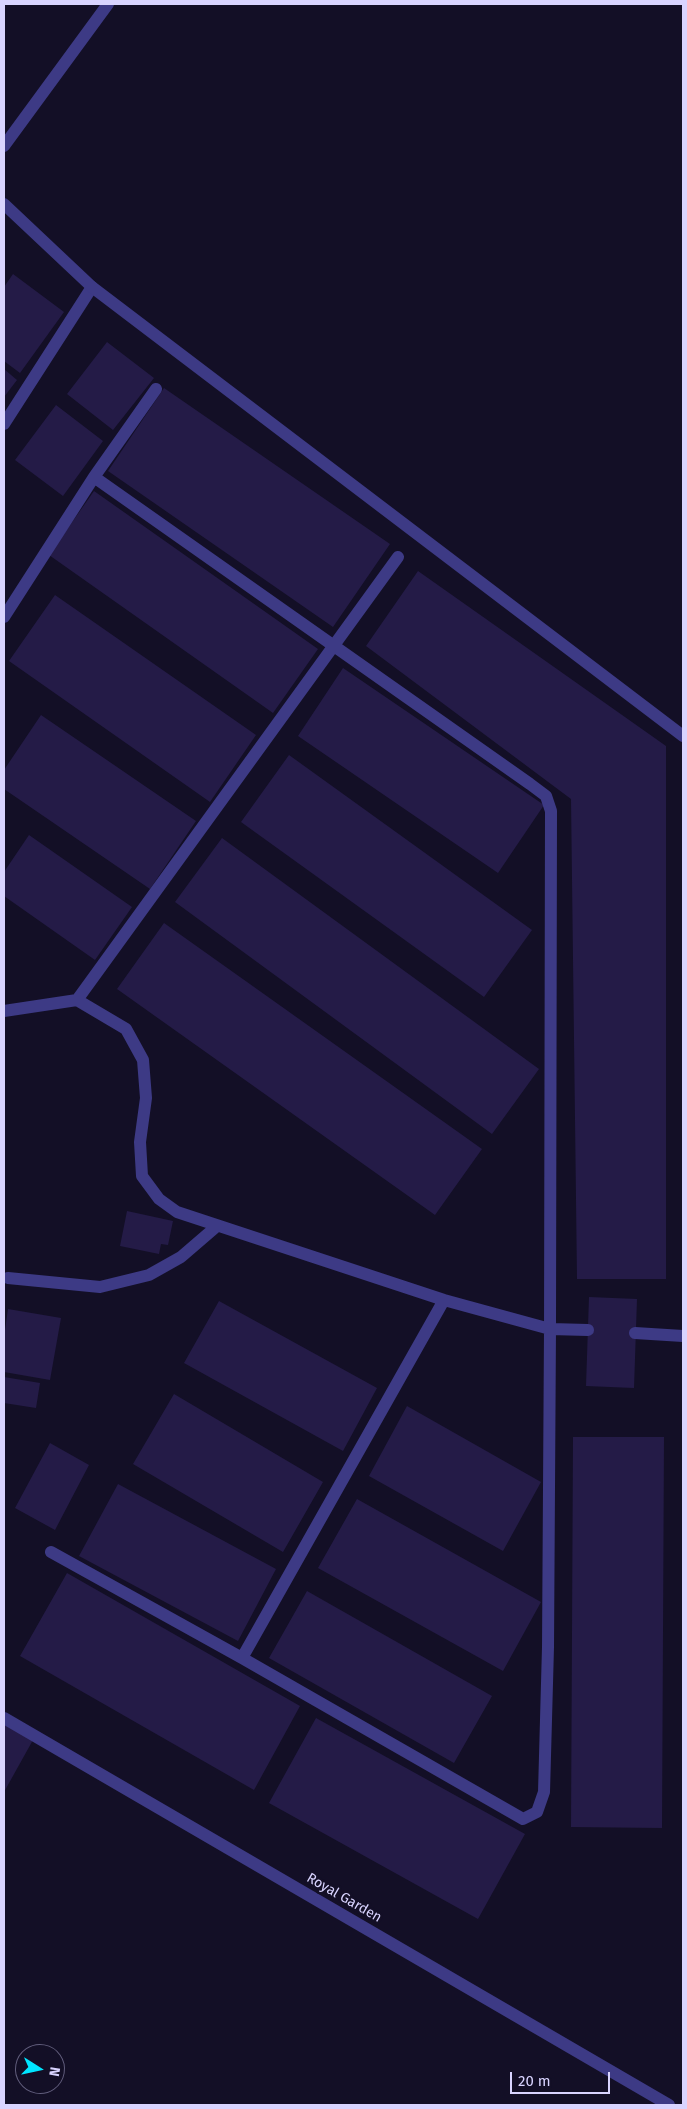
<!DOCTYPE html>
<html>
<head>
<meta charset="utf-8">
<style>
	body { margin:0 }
	#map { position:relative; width:687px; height:2109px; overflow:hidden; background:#130f26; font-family:"Fira Sans",sans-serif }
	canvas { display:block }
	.frame { position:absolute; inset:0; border:5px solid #d9d4ff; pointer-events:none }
	.north { position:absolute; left:15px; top:2044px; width:50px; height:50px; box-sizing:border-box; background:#130f26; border:1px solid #625e7d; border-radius:50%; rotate:100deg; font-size:14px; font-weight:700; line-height:20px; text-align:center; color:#d9d4ff }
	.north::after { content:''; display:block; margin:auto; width:18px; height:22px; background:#00e5ff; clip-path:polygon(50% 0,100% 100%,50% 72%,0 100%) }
	.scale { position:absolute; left:510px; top:2072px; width:100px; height:22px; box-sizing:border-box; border:2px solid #d9d4ff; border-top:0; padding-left:6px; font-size:15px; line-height:18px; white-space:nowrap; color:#d9d4ff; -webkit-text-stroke:4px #130f26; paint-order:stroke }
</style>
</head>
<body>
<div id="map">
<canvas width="687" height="2109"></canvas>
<div class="frame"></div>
<div class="north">N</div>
<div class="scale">20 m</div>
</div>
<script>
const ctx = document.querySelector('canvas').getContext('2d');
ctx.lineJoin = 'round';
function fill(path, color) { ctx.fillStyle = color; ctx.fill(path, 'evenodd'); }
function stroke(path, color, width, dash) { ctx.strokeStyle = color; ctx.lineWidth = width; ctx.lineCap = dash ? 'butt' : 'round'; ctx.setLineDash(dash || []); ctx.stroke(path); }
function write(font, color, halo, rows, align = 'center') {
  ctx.font = font + ' "Fira Sans",sans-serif'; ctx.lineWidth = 5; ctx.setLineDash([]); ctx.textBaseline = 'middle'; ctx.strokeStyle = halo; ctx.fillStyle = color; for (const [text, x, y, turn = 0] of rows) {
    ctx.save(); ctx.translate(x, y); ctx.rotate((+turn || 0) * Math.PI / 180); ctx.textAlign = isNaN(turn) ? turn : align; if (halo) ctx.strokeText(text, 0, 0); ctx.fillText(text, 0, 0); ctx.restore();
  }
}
fill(new Path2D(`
	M13,274L64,312L20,373L4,361V287Z
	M107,342L154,378L113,430L67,394Z
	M4,369L17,380L4,397Z
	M164,388L390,544L333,627L108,471Z
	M56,405L103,441L63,496L15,460Z
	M94,491L318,649L273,713L49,555Z
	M418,571L666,746V1279H577L571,799L366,646Z
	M55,595L256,735L210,802L9,661Z
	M343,668L544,805L498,873L298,736Z
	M41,715L196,821L150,889L4,789V770Z
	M289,755L532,930L484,997L241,822Z
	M29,835L132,907L95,960L4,896V872Z
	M222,838L539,1069L492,1134L175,902Z
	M164,923L482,1149L435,1215L117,989Z
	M127,1211L173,1221L168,1245L161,1244L159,1254L120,1246Z
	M589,1297L637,1299L634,1388L586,1386Z
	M219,1301L377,1388L343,1451L184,1363Z
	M8,1309L61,1318L50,1380L4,1372V1337Z
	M4,1377L40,1383L36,1408L4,1403Z
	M174,1394L323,1482L283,1552L133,1464Z
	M407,1406L541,1482L503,1551L369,1476Z
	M573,1437H664L662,1828L571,1827Z
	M50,1443L89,1465L55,1530L15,1508Z
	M118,1484L276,1569L238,1641L79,1556Z
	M357,1499L541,1602L503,1671L318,1568Z
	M67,1573L300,1706L254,1790L20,1656Z
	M307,1591L492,1696L454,1763L269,1658Z
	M316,1718L525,1834L478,1919L269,1803Z
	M4,1723L33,1740L4,1792Z`), '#241b47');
stroke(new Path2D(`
	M4,424L92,287
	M4,617L94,477L156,389
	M77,1000L398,557
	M4,1011L77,1000L126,1029L143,1060L146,1098L140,1142L142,1176L159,1199L177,1212L444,1300L550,1329L588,1330
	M8,1278L100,1287L149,1275L181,1257L217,1226
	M635,1333L683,1336
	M51,1552L242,1658L523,1819L537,1812L544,1792L548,1647L550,1329L551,811L546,796L530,784L94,477
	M242,1658L444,1300
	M4,1718L669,2105`), '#3d3a85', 12);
stroke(new Path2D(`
	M4,146L108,4
	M4,204L92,287L683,736`), '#3d3a85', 12);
write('14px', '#d9d4ff', '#130f26', [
	["Royal Garden",344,1898,30]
]);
</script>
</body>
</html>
